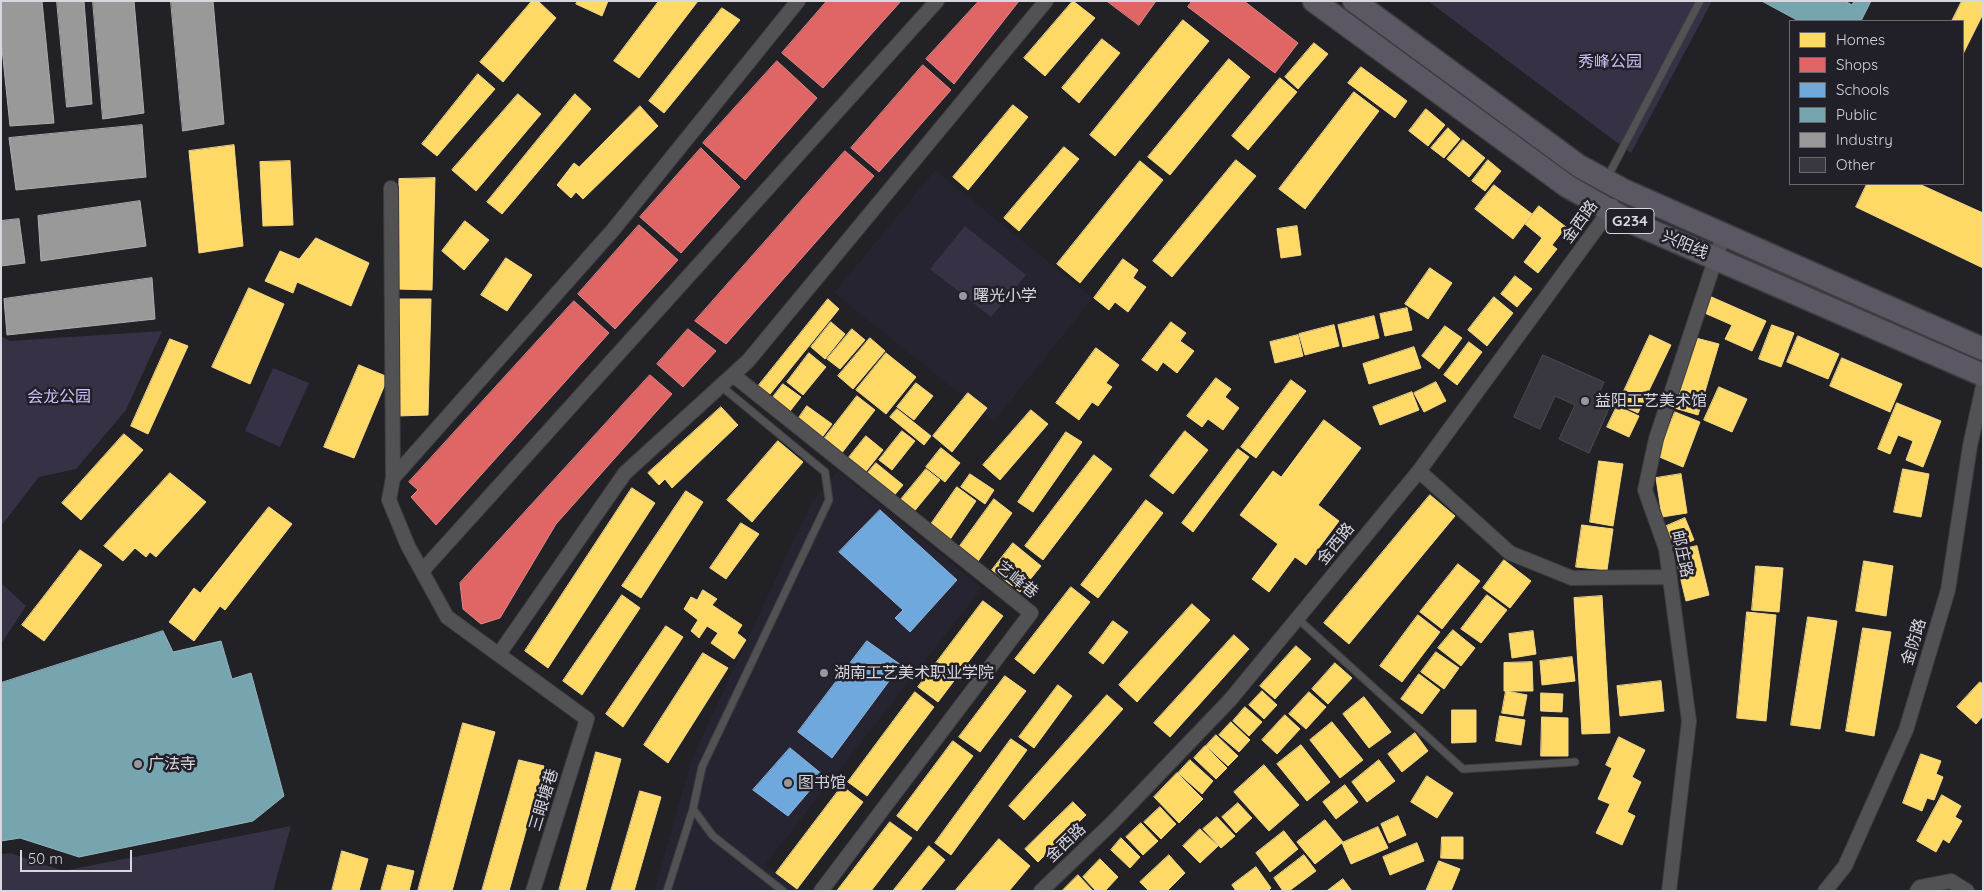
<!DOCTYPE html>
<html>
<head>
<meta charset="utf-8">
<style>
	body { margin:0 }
	#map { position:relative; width:1984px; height:892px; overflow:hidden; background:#222125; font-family:Quicksand,sans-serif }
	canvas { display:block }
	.frame { position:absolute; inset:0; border:2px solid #d8d7dd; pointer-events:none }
	.legend { position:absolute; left:1789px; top:20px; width:175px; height:165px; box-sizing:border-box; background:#211f27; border:1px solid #6a6970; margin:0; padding:6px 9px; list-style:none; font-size:15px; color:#d8d7dd }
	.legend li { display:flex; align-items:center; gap:10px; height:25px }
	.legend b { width:25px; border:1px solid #6a6970 }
	.scale { position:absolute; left:20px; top:850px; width:112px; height:22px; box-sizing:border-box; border:2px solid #d8d7dd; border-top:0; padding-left:6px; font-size:15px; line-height:18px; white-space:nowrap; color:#d8d7dd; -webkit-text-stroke:4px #211f27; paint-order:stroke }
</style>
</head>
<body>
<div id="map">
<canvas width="1984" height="892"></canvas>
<div class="frame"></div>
<ul class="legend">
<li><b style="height:14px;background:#ffd966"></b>Homes</li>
<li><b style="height:14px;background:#e06666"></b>Shops</li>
<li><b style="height:14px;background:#6fa8dc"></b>Schools</li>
<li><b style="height:14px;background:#76a5af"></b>Public</li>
<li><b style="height:14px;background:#999"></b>Industry</li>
<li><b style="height:14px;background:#393740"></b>Other</li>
</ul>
<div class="scale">50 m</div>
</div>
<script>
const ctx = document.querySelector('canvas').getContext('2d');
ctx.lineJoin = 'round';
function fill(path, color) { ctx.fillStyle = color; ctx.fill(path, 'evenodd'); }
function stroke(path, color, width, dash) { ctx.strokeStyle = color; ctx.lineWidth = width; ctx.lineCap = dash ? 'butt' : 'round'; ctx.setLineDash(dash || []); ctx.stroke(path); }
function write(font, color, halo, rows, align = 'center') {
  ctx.font = font + ' Quicksand,"Noto Sans SC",sans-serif'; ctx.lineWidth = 5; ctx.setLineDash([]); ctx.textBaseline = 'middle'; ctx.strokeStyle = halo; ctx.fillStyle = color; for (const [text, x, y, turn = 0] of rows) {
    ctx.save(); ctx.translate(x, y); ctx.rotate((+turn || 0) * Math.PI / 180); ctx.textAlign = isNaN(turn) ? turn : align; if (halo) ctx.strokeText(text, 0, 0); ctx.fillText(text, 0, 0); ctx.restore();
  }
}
fill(new Path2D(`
	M935,170L1093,298L994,421L834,293Z
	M838,471L982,588L765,865L797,891H654L692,758L812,501Z`), '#262430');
fill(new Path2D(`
	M1428,1H1712L1631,153Z
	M965,226L1026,275L991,317L930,269Z
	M162,331L126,410L76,469L39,477L1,526V336L10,341Z
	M273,368L309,383L280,447L245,431Z
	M1,583L26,606L1,644Z
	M291,826L273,891H1V854L10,853L63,871Z`), '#373146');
const homes = new Path2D(`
	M532,1H538L556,18L503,82L480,62Z
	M578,1H608L602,16L576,4Z
	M659,1H698L639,78L614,61Z
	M1073,1L1095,18L1045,76L1024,58Z
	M1962,1H1983V14L1963,54V21H1952Z
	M722,8L740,20L664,113L649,101Z
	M1183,20L1209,41L1115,156L1090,135Z
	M1102,39L1120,53L1079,103L1062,88Z
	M1314,43L1328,54L1298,89L1285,77Z
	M1229,59L1250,77L1170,175L1148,157Z
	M1361,67L1407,101L1395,118L1348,83Z
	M478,74L495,89L437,156L422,144Z
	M1280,78L1297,92L1248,150L1232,136Z
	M1354,92L1379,111L1305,209L1279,189Z
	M518,94L541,114L476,191L452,170Z
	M575,94L591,109L502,214L487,202Z
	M1013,105L1028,117L968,190L953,177Z
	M640,106L658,126L583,199L576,192L571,198L557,185L574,163L579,167Z
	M1426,109L1445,125L1428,146L1409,131Z
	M1448,128L1460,139L1444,158L1431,148Z
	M1463,140L1485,158L1469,177L1447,159Z
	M234,145L243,246L199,253L189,151Z
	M1064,147L1079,159L1019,231L1004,218Z
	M1236,160L1256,176L1172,277L1153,261Z
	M1488,160L1501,171L1485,191L1472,181Z
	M290,161L293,225L263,226L260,162Z
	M1140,161L1163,180L1080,283L1057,264Z
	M435,178L432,290L397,289L399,179Z
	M1867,184H1919L1983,213V268L1856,207Z
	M1494,185L1532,214L1513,239L1475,209Z
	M1539,206L1566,227L1552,245L1557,249L1538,273L1524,262L1542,238L1525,224Z
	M465,221L489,240L464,270L442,251Z
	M1297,226L1301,255L1281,258L1277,229Z
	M316,238L369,263L351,306L297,282L293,293L265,281L280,251L299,259Z
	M506,258L532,275L507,311L481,295Z
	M1123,259L1138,270L1133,278L1146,287L1128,312L1115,302L1109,310L1094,298Z
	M1430,268L1452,283L1428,319L1405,304Z
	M1515,276L1532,289L1517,307L1501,294Z
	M249,288L284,304L250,384L212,367Z
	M1707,295L1766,321L1752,351L1725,339L1732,325L1700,311Z
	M1494,297L1513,313L1487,346L1468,330Z
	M397,299H431L428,415L398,416Z
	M828,299L839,309L766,399L755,390Z
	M1407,308L1412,330L1385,336L1380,314Z
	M1374,316L1379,338L1343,347L1338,325Z
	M831,322L845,334L825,359L811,347Z
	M1171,322L1186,333L1180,341L1194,351L1177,373L1163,362L1157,371L1142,360Z
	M1334,325L1339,346L1305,355L1299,334Z
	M1772,325L1794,333L1781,367L1759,359Z
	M1445,326L1462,338L1439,369L1422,356Z
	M852,329L865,340L840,369L827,359Z
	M1298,335L1303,356L1275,363L1270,342Z
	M1650,335L1671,345L1638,413L1618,404Z
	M1798,336L1839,354L1828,379L1787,362Z
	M1692,337L1719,344L1698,415L1671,407Z
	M870,338L885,351L853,389L838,376Z
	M170,339L188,346L148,434L131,426Z
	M1469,342L1482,352L1457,385L1444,375Z
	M1414,347L1421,368L1369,384L1363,364Z
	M1096,348L1119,365L1106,383L1112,387L1098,406L1092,402L1079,420L1056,403Z
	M809,353L826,367L803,395L787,382Z
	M886,353L916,377L886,414L856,390Z
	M1842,358L1902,384L1890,412L1830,386Z
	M359,365L388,377L354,458L324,447Z
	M1216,378L1231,389L1225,397L1239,408L1223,430L1208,419L1202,427L1187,416Z
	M1291,380L1306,391L1256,458L1241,447Z
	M1436,382L1446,401L1424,412L1414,393Z
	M916,383L933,396L914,420L897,407Z
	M783,384L801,397L787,415L770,401Z
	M1719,387L1747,399L1732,432L1704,420Z
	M1412,392L1419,410L1380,425L1373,407Z
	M968,393L987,408L952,452L933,436Z
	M857,396L875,410L841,454L823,440Z
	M1897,403L1941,421L1923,467L1906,460L1913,441L1898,435L1890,454L1878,449Z
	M807,406L832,424L820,440L796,422Z
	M1617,406L1639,416L1629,437L1607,427Z
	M721,407L738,425L672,488L665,479L659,485L648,473Z
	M897,409L931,436L924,445L890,417Z
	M1031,410L1048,424L1000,480L983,465Z
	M1675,412L1700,422L1683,467L1657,456Z
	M1324,420L1361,448L1318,505L1339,521L1306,565L1295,557L1269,592L1252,579L1278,544L1240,515L1273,471L1281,477Z
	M902,431L915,441L892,470L879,460Z
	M1185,431L1208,450L1173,494L1150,476Z
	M1066,432L1082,442L1033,512L1018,502Z
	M124,434L143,450L81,520L62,503Z
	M866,436L883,450L863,475L846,461Z
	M778,441L803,462L752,522L727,500Z
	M941,448L960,463L945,482L926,467Z
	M1238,449L1249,457L1193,532L1182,523Z
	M1094,455L1112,469L1043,560L1025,546Z
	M1599,461L1623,464L1613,526L1590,522Z
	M876,463L903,485L892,498L865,476Z
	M926,469L940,480L912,514L898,503Z
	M1903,469L1929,474L1921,517L1894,512Z
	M170,473L206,502L156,557L150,552L146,557L135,548L123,561L104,546Z
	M970,474L994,490L985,504L961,487Z
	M1681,474L1687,513L1662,517L1656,478Z
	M957,487L976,501L949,541L929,527Z
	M632,488L655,503L548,668L525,651Z
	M686,491L703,502L641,598L622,586Z
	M1430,495L1455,516L1349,644L1324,623Z
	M994,499L1012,513L976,564L957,550Z
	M1146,500L1163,513L1098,598L1081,585Z
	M269,507L292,524L225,610L220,606L194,641L169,622L194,588L200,593Z
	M1685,518L1694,540L1674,549L1664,527Z
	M741,523L759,534L726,579L710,568Z
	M1582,525L1613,529L1607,570L1576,567Z
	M1013,543L1041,566L1020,592L992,570Z
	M1697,546L1709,595L1686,601L1674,551Z
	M80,550L102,565L44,641L22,625Z
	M1504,560L1531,581L1510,608L1483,588Z
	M1864,561L1893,566L1886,616L1856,611Z
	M1458,564L1480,581L1442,629L1420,612Z
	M1756,566L1783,568L1779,612L1752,610Z
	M1071,587L1090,602L1034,674L1015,659Z
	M703,590L717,599L712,605L742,625L737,633L746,640L734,659L711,643L718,633L707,626L699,638L691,631L698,620L684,609L691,597L697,600Z
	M622,595L640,608L582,695L563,681Z
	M1487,595L1507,610L1481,643L1461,629Z
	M1602,596L1610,733L1582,734L1574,598Z
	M983,601L1003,616L938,702L918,687Z
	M1192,604L1210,620L1137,702L1119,685Z
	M1747,612L1776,615L1766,721L1737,718Z
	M1418,615L1440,632L1402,682L1380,666Z
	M1808,617L1837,621L1820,729L1791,725Z
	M1113,621L1128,632L1103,664L1089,653Z
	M666,626L683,637L623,727L606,714Z
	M1863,628L1891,632L1874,736L1846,731Z
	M1453,630L1475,648L1461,666L1438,648Z
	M1533,631L1536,654L1512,658L1509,634Z
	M1234,635L1249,649L1170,737L1154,723Z
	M1296,646L1311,659L1275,699L1260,686Z
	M1436,652L1459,668L1444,689L1421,672Z
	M703,653L728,668L668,763L644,745Z
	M1572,657L1575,681L1542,685L1540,661Z
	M1532,662L1533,691H1504V663Z
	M1335,663L1352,678L1328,704L1312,689Z
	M1419,674L1440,690L1422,714L1401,699Z
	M1005,676L1026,691L980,752L959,737Z
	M1661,681L1664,711L1620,716L1617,686Z
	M1980,682L1983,684V716L1976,724L1957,707Z
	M1058,685L1072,696L1034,748L1019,737Z
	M1262,691L1277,705L1264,719L1249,705Z
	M1506,691L1527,695L1523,716L1502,713Z
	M915,692L934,707L867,796L848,782Z
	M1309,692L1326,707L1306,729L1289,714Z
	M1541,693L1563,694L1562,712L1541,711Z
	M1107,695L1123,709L1024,820L1009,806Z
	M1364,697L1391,732L1369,748L1343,714Z
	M1245,707L1262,722L1249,736L1233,721Z
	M1452,710H1476V742L1452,743Z
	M1285,715L1300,729L1277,754L1262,740Z
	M1500,716L1525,720L1521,745L1496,741Z
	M1542,717L1568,718V756H1541Z
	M1231,722L1250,740L1239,752L1219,735Z
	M1332,722L1363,760L1340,778L1310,740Z
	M463,723L495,732L452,891H418Z
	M1415,733L1428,751L1402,772L1388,754Z
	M1216,735L1238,756L1228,766L1206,746Z
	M1619,737L1645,750L1632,777L1641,782L1627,812L1635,816L1622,845L1596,833L1610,804L1598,799L1612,768L1606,765Z
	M1011,739L1027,750L951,855L935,843Z
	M953,741L973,756L917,831L897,816Z
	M1301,745L1330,782L1307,801L1277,764Z
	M1205,746L1227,768L1216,779L1194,758Z
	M596,752L621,759L585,891H559Z
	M1921,754L1941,761L1936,774L1943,777L1934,800L1927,798L1922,811L1903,803Z
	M519,760L544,766L509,891H482Z
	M1190,760L1213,781L1202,794L1178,773Z
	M1379,760L1395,781L1367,802L1352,782Z
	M1264,765L1299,805L1269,831L1234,792Z
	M1177,773L1203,799L1179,823L1154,797Z
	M1427,776L1453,793L1437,818L1411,802Z
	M1345,785L1358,802L1336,819L1323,802Z
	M842,786L863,802L797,889L776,873Z
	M640,791L661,797L634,891H611Z
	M1942,795L1961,806L1955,817L1962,821L1949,843L1943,839L1936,852L1917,841Z
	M1073,802L1086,815L1038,862L1025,849Z
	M1238,803L1252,818L1236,833L1222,817Z
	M1160,807L1176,824L1161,839L1144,822Z
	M1398,816L1406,835L1389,843L1381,824Z
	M1217,817L1235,836L1221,848L1203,829Z
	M1325,820L1343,842L1315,864L1297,842Z
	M890,822L912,838L871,891H837Z
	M1141,823L1158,841L1143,855L1126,837Z
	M1378,827L1388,848L1351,864L1342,843Z
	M1200,829L1218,846L1200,863L1183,846Z
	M1284,831L1298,849L1270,872L1256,853Z
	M1442,837H1463V859L1441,858Z
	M1121,838L1140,857L1130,868L1111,850Z
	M999,839L1030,866L1009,891H955Z
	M1417,843L1424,861L1390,875L1383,857Z
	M929,846L945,860L920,891H893Z
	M342,851L368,859L359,891H332Z
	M1169,855L1185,873L1167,891H1149L1140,882Z
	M1304,855L1316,871L1289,891H1283L1274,878Z
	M1100,859L1118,877L1105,891H1096L1083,877Z
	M1439,861L1460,869L1451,891H1426Z
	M388,865L414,871L409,891H381Z
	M1256,867L1271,888L1268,891H1236L1232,885Z
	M1078,875L1093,891H1062Z
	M1343,879L1352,891H1327Z`);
fill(homes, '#ffd966');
stroke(homes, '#f3d88a', 1);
const shops = new Path2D(`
	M827,1H901L823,88L782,53Z
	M979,1H1019L954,84L926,59Z
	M1107,1H1156L1139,25Z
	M1192,1H1244L1298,43L1275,73L1188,7Z
	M777,61L817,98L745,180L703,143Z
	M923,65L951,90L879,172L851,148Z
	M701,148L740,187L681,253L640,217Z
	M845,151L874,176L726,344L695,321Z
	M639,225L678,260L615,329L578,294Z
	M574,301L609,333L436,525L411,497L418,490L409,482Z
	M688,329L716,351L683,387L657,364Z
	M650,375L672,394L556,524L500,618L481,624L463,609L460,583Z`);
fill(shops, '#e06666');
stroke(shops, '#de888a', 1);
const schools = new Path2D(`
	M880,510L957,580L910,632L895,618L903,610L839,552Z
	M867,641L901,665L832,758L798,732Z
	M790,748L823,775L788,816L753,790Z`);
fill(schools, '#6fa8dc');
stroke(schools, '#8eb6dc', 1);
const public = new Path2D(`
	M1762,1H1845L1852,5L1854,1H1871L1861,21H1799Z
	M163,631L173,652L221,641L232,679L251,673L284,796L253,821L79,857L20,838L1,841V683Z`);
fill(public, '#76a5af');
stroke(public, '#93b4bd', 1);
const industry = new Path2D(`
	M1,1H42L54,123L10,126L1,39Z
	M57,1H84L92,104L67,107Z
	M93,1H134L144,113L103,119Z
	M171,1H213L224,124L183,131Z
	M142,125L146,177L16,190L9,138Z
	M140,201L146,246L41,261L38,216Z
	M19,219L25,263L1,266V221Z
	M152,278L155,319L7,335L4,299Z`);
fill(industry, '#999');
stroke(industry, '#acacad', 1);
const building = new Path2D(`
	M1543,355L1604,382L1597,398L1611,404L1589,453L1559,439L1575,405L1555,396L1540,429L1514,417Z`);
fill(building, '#393740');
stroke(building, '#4d4c4f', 1);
const service = new Path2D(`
	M1607,178L1700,1
	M721,386L825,472L829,500L702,767L693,809L713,836L783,891
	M1297,618L1463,769L1575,762
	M667,891L693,809`);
const minor = new Path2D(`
	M391,188L393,478
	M733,375L1031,613L821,891
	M1419,471L1510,553L1572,578L1670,577
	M423,570L937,1
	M499,654L625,473L748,361L1046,1
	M533,891L587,719L447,617L408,546L389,500L393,478L613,230L798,1
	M1041,891L1113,822L1230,700L1419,471L1613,206
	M1669,891L1689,721L1666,549L1645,490L1656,439L1723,236
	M1825,891L1845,866L1906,730L1948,590L1970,446L1983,386
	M1917,891L1920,887L1951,881L1967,891`);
const trunk = new Path2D(`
	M1314,1L1567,186L1629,221L1983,375
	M1354,1L1579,166L1623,190L1983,349`);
stroke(service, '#3d3c3f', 9);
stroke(minor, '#3d3c3f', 16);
stroke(trunk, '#3d3c3f', 25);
stroke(service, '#525154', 7);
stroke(minor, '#525154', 14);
stroke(trunk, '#5c5863', 22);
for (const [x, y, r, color] of [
	[963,296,5,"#98979d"],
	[1585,401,5,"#98979d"],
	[824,673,5,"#98979d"],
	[138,764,5,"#98979d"],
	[788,783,5,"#98979d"]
]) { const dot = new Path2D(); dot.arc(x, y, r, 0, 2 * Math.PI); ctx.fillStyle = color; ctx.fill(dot); stroke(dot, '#211f27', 2); }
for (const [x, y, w] of [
	[1630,221,48]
]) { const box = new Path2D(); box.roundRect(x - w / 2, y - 12.5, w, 25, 4); ctx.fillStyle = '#211f27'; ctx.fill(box); stroke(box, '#d8d7dd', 1); }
write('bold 15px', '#d8d7dd', null, [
	["G234",1630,221]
]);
write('16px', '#cec1f9', '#211f27', [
	["秀峰公园",1610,62],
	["会龙公园",59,397]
]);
write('16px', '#d8d7dd', '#211f27', [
	["金西路",1580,222,-54],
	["兴阳线",1685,245,23],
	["金西路",1336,544,-51],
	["邮庄路",1682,554,78],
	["艺峰巷",1017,580,39],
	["金防路",1914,642,-73],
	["三眼塘巷",544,800,-73],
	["金西路",1066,843,-44]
]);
write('16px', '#d8d7dd', '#211f27', [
	["曙光小学",973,296],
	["益阳工艺美术馆",1595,401],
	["湖南工艺美术职业学院",834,673],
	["广法寺",148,764],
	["图书馆",798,783]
], 'left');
</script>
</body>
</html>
